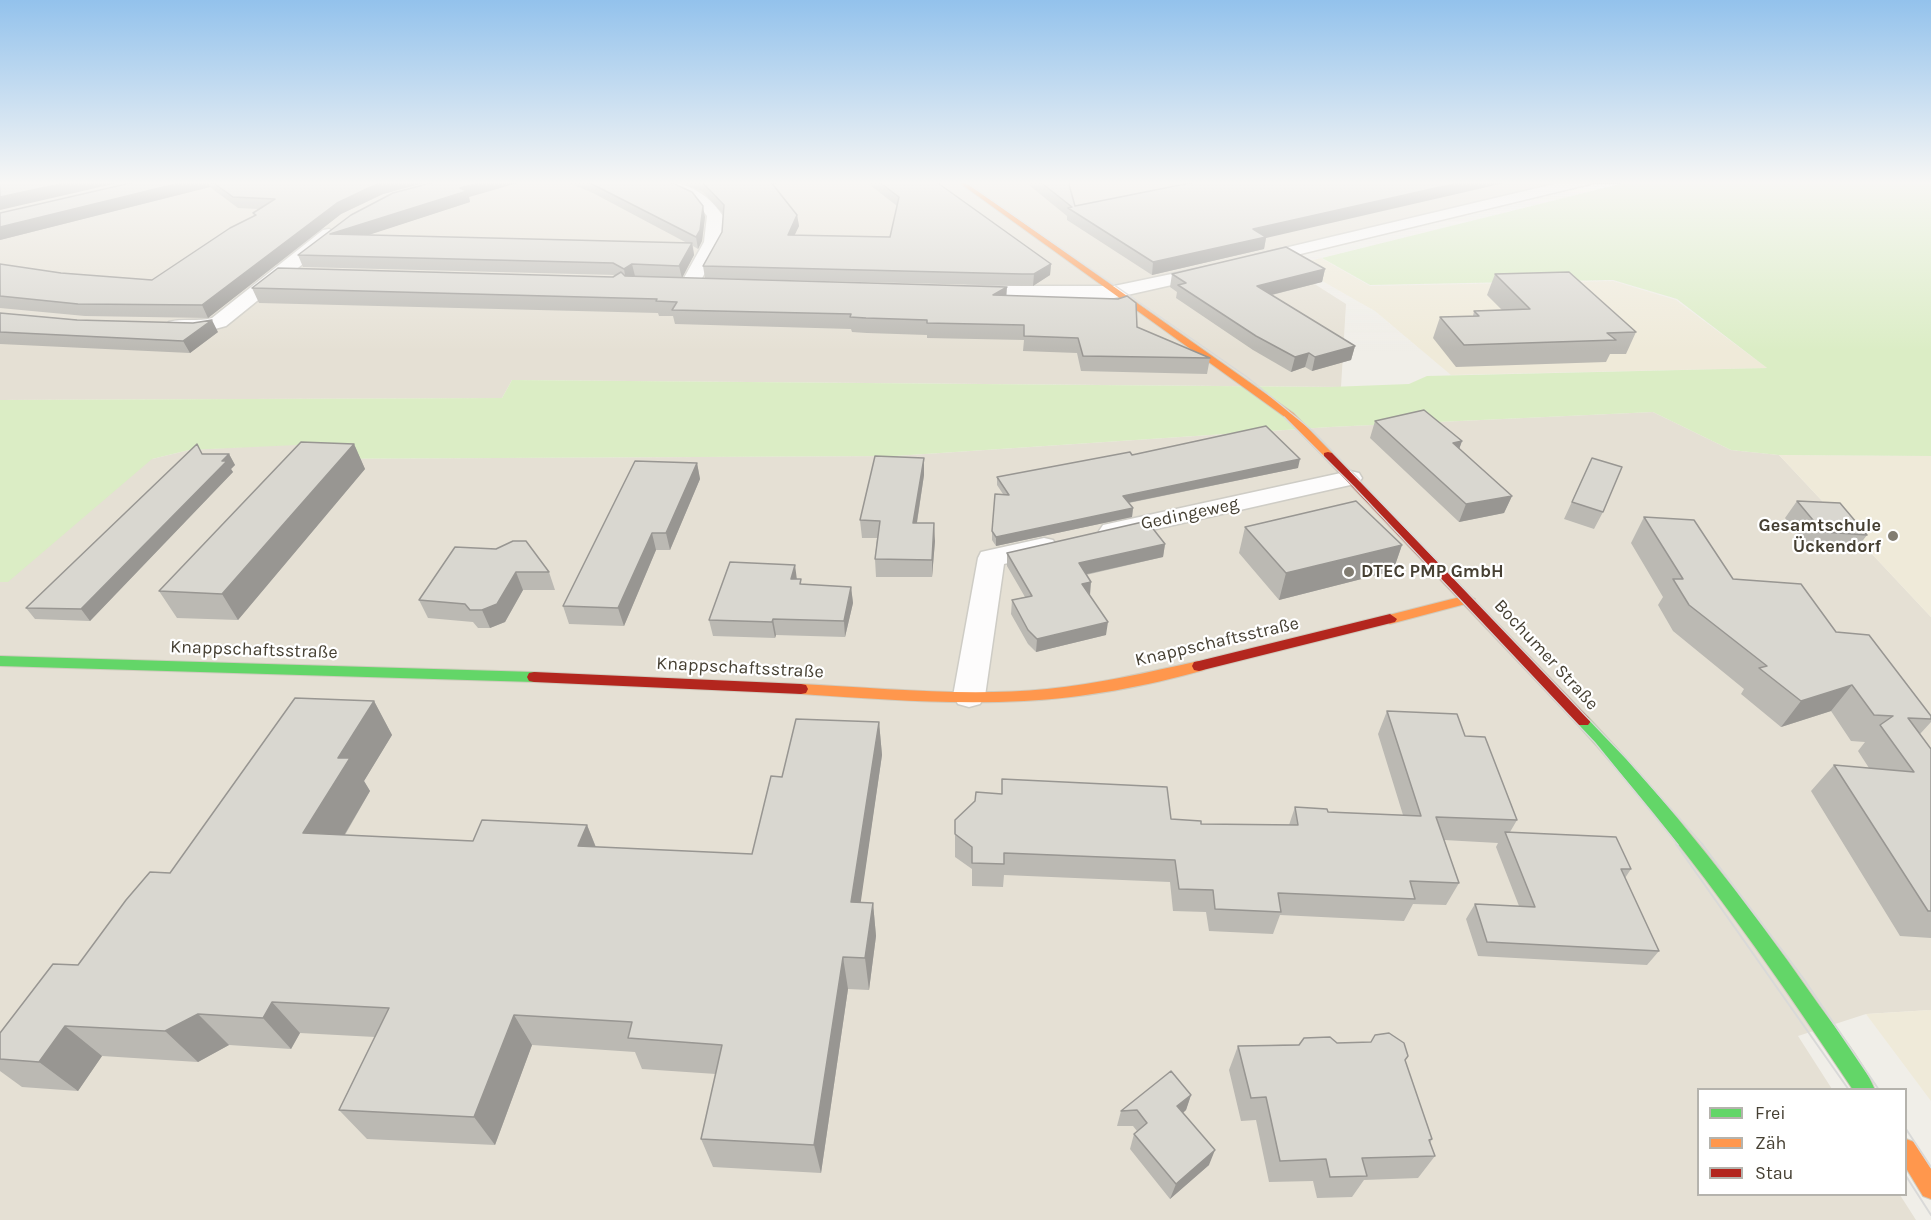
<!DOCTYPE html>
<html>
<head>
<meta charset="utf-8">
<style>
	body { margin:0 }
	#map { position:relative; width:1931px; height:1220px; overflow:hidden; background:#f0eee8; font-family:Karla,sans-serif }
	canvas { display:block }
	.legend { position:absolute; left:1697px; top:1088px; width:210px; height:108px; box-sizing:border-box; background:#fff; border:2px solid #b5b3ad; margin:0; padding:8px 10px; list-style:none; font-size:18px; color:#464033 }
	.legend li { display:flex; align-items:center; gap:12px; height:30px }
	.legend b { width:30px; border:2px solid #b5b3ad }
</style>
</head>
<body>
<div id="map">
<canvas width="1931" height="1220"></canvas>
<ul class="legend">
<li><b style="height:8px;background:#63d668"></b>Frei</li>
<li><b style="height:8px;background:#ff974d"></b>Zäh</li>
<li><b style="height:8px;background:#b3261e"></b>Stau</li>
</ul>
</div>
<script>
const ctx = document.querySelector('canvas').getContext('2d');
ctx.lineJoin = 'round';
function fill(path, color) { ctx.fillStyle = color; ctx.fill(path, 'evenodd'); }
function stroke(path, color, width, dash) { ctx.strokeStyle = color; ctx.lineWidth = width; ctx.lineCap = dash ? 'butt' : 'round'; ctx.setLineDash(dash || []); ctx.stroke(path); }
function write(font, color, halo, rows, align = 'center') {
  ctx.font = font + ' Karla,sans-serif'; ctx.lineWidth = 4.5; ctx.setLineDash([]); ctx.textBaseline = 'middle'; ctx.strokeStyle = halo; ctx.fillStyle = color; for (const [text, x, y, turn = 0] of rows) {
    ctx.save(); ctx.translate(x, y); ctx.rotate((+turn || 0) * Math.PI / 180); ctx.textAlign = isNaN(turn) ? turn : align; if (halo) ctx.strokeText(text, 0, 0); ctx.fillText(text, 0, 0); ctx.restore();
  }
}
fill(new Path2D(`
	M0,181H1590L1303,252L1299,274L1346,304L1341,387L512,380L502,398L0,400Z
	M1653,412L1731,450L1779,455L1931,617V1010L1866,1014L1798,1036L1832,1089L1698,1090V1194L1900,1195L1916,1220H0V465L152,459L189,450L297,444L298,459L895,456L1330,427Z`), '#e5e0d4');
fill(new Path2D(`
	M1321,258L1370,286L1613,281L1676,300L1767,368L1451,375L1375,311L1294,265Z
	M1779,455L1931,456V617Z
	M1931,1010V1101L1866,1014Z`), '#efead9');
fill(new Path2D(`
	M1632,181H1931V456L1779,455L1731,450L1653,412L1330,427L895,456L297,459V445L189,450L152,459L8,582H0V400L502,398L512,380L1330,387L1409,384L1427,376L1767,368L1677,299L1613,280L1370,285L1322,258Z`), '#dbedc5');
const street = new Path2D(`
	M655,181C685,181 706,191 723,216L722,242L696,289H682L680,285L704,242L707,216L695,201L657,184Z
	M1567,181H1593L1590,184L1255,265L1246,260L1255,255Z
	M329,229L338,234L335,238L226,326L200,333L169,330L166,326L169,322C183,318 198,322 212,318L323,230Z
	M1210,266L1216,267L1219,271L1216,275L1114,298H967L958,292L967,286H1114Z
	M1350,471L1359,473L1362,478L1359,483L1112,539L1103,537L1099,531L1103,525L1112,523Z
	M1044,538L1053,540L1057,546L1053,552L1004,564L985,696L980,704L969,707L958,704L953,696L978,558L981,552Z`);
const fast = new Path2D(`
	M0,656L534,672L539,673L541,677L539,681L534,682L0,666Z
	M1583,715L1588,717C1671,805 1745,899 1814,998C1832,1024 1864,1062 1875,1090H1853C1768,962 1681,838 1578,725L1575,721L1578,717Z`);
const slow = new Path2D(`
	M957,181H964L1293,413L1332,453V457H1324L1285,417Z
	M1468,595L1475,599L1473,602L1390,624L1383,619L1385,616Z
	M1199,661L1204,662L1206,666L1204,670C1148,686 1083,698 1024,701C950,705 875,699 801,694L796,693L794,689L796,685L801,684C882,688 965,697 1047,689C1098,684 1149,672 1199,661Z
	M1906,1139L1914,1142L1931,1169V1199L1923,1196L1906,1168Z`);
const jam = new Path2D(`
	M1328,452L1332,453L1588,717L1591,721L1588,725H1578L1324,457V453Z
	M1390,614L1397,619L1395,622L1199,671L1194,670L1192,666L1194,662L1199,661Z
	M534,672L801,684L806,685L808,689L806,693L801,694L534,682L529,681L527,677L529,673Z`);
stroke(street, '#ceccc5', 3);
stroke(fast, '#d0cbbe', 2);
stroke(slow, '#d0cbbe', 2);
stroke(jam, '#d0cbbe', 2);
fill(street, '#fdfcfc');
fill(fast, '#63d668');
fill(slow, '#ff974d');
fill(jam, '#b3261e');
stroke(new Path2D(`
	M964,181L1247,377L1313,431L1627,759L1703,845
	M1284,417L1354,487L1595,743L1678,845`), '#d9d9d8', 1.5);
stroke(new Path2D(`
	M1676,844L1849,1090
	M1702,844L1803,978L1879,1090
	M1906,1129L1931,1167
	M1906,1176L1931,1215`), '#d9d9d8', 2);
fill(new Path2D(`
	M139,181H431L383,194L341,214L208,318L85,316L0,308V264L61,273L152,280L254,216L253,213L259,209L238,208L210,187L0,240V213Z
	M564,181H668L705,217L702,241L698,249L693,246L694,255L682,278L1007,296L1137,327L1210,358L1207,374L1081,371L1077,353L1023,351L1024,340L927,338V335L867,333L852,332L851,329L675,324L673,316H659L658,313L259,303L252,288L613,277L616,275L303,267L298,255L469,197L470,202L367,235L687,243L593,193Z
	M677,181H788L773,184L797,215L799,226L794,235L890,237L897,206L865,181H935L1051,264L1050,275L1033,286H1022L705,278L703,266L722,232L723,214L703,192Z
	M1024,181H1079L1069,184L1075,206L1266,238L1264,249L1152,275L1067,220V216Z
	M1325,269L1322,282L1272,295L1355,346L1351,360L1312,371L1305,367L1291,372L1253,350L1176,298L1177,292L1170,287L1172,274Z
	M1495,274L1636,332L1626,354H1610L1606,362L1456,367L1433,338L1440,317L1473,316L1474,311L1502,310L1487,295Z
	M0,313L218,332L190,353L0,344Z
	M1375,421L1462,441L1459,449L1512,496L1504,513L1459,522L1370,438Z
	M354,444L365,469L238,620L177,618L159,591Z
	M229,454L235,465L231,469L233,472L90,621L35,619L26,608Z
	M1132,455L1298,468L1129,503L1133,508L1132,517L996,546L992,540V531L1003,494L997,485V477Z
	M924,458V475L917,523L935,541L932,577H876L875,559L877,538H862L860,520Z
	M1592,458L1603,512L1594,529L1564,519Z
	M697,463L700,479L670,550H656L624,626L569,624L563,606Z
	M1797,501L1867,535L1854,552L1810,550L1785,518Z
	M1644,517L1733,579L1836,632L1931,716V722L1920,734L1931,749V938L1900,936L1811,791L1834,765L1869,768L1858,751L1865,742L1851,741L1831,711L1781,727L1741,694L1744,689L1673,631L1658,605L1663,597L1631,543Z
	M1245,527L1402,545L1393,571L1279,600L1239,553Z
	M1165,544L1163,557L1086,575L1089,595L1106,635L1036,652L1028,644L1011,614L1012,600L1025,597L1007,566V553Z
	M455,547L549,572L555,590H523L505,622L490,628H478L473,622L428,618L419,600Z
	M797,579L802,584L851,587L853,603L845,637L776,635L775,638L713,636L709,620Z
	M374,701L392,735L364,781L370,791L345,835L473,841L587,825L596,847L752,854L782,777L879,722L882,755L860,903H873L876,936L869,990L848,989L821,1173L713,1167L701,1139L716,1074L642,1069L635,1052L532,1045L495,1145L367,1139L339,1110L375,1037L300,1033L291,1049L229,1045L198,1062L102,1056L78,1091L22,1087L0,1071V1033L78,965L170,873Z
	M1387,711L1465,736L1517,820L1510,832L1631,869L1625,878L1659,951L1647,965L1478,956L1466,919L1475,904L1519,906L1496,847L1498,843L1444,840L1459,883L1446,905L1413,904L1404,921L1280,915L1273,934L1209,931L1206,912L1173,911L1170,882L1004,875L1003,887L972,886V869L955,857V820L1171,819L1201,824L1289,825L1295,807L1328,812L1403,815L1378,734Z
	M1337,1043L1408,1056L1405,1061L1432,1139L1430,1143L1435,1156L1418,1178L1364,1180L1352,1197L1317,1198L1313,1181L1269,1182L1256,1120L1241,1121L1229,1070L1238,1046Z
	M1191,1095L1186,1110L1183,1113L1209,1165L1170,1199L1130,1149L1134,1134L1137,1131L1133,1126H1117L1121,1111Z`), '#bbb9b3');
fill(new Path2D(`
	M74,181H126L0,210V197Z
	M188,181H207L210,187L0,240V227Z
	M389,181H431L383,194L341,214L208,318L202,305L337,203L379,183Z
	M486,181H525L469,197L470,202L335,246L330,234L460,188Z
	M766,181H788L767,185Z
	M1065,181H1079L1065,185Z
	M1467,181H1513L1266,238L1264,249L1152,275L1153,262L1253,229Z
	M703,206L705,217L702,241L698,249L696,237Z
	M797,215L799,226L789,247L788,235Z
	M692,243L694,255L682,278L679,266Z
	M632,264L635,276L626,281L624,269Z
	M1051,264L1050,275L1033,286L1034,274Z
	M1325,269L1322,282L1255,299L1257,286Z
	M1007,287L1006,302L993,295Z
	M212,320L218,332L190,353L183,341Z
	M1355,346L1351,360L1312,371L1315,357Z
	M1309,353L1305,367L1291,372L1295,357Z
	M1462,441L1456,458L1453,443Z
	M354,444L365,469L238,620L222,594Z
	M229,454L235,465L231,469L233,472L90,621L81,609Z
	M924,458V475L914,541L913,523Z
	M1300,459L1298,468L1122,504L1123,496Z
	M697,463L700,479L670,550L666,533Z
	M1512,496L1504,513L1459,522L1466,504Z
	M1133,508L1132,517L996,546V537Z
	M934,523L935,541L932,577V560Z
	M652,533L656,550L624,626L618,608Z
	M1165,544L1163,557L1078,576L1079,563Z
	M1402,545L1393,571L1279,600L1286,573Z
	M795,565L797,580L791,579Z
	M516,572L523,590L505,622L490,628L482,610Z
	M1091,582L1090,595L1082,584Z
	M851,587L853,603L845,637L844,621Z
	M773,619L776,635L775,638L772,622Z
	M1108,622L1106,635L1036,652L1037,639Z
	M1852,685L1831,711L1781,727L1801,701Z
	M374,701L392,735L364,781L370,791L326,866L303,833L338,758Z
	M879,722L882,755L856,935L851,902Z
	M587,825L600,858L578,846Z
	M873,903L876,936L869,990L865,958Z
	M843,957L848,989L821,1173L814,1145Z
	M272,1002L300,1033L291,1049L263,1018Z
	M198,1014L229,1045L198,1062L165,1031Z
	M514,1015L532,1045L495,1145L474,1117Z
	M65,1026L102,1056L78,1091L39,1062Z
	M1191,1095L1186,1110L1172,1122L1177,1106Z
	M1215,1150L1209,1165L1170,1199L1176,1184Z`), '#989692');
const building = new Path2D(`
	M0,181H74L0,197Z
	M139,181H188L0,227V213Z
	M211,181H389L379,183L337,203L202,305L78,304L0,296V264L61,273L152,280L230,228L256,215L253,213L275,199L233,197Z
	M438,181H486L460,188L467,191L330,234L692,243L679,266L632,264L624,269L613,263L298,255L351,215L393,193Z
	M586,181H668L692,192L703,206L700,230L696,237Z
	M699,181H770L797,215L788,235L890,237L899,197L878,181H935L1051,264L1034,274H1022L703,266L722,232L724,205L701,181Z
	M1039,181H1068L1075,206L1200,181H1334L1336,182L1342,181H1467L1253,229L1266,237L1153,262L1068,208L1072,207Z
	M1286,247L1325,269L1257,286L1355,346L1315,357L1309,353L1295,357L1256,336L1178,285L1186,283L1172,274Z
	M278,268L613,277L621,272L625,276L1007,287L993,295L1118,299L1127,296L1136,303L1137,327L1210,358L1083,356L1078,338L1024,336V325L927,323V320L866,318L850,317L851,314L672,310L677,302L656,301L657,299L252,288Z
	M1569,272L1636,332L1607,333L1616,340L1464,345L1440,317L1479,316L1474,311L1530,309L1495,274Z
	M0,313L77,320L193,323L212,320L183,341L0,332Z
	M1424,410L1462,441L1453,443L1512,496L1466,504L1375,421Z
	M1266,426L1300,459L1123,496L1133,508L996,537L992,531L995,494L1009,495L997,477L1130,452L1132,455Z
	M301,442L354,444L222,594L159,591Z
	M197,444L202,454H229L222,461H227L81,609L26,608Z
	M875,456L924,458L913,523H934L932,560L875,559L880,521L860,520Z
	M1592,458L1622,467L1603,512L1572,502Z
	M635,461L697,463L666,533H652L618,608L563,606Z
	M1356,501L1402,545L1286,573L1245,527Z
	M1797,501L1840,503L1867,535L1823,532Z
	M1644,517L1694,520L1733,579L1801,584L1836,632L1869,635L1931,716V719L1908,718L1931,749V911H1928L1834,765L1914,772L1880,725L1893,716L1874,715L1852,685L1801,701L1759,668L1767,666L1689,605L1673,579H1683Z
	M1147,521L1165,544L1079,563L1091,582L1082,584L1108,622L1037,639L1028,630L1012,600L1032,596L1007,553Z
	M513,541H526L549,572H516L497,604L482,610H470L465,604L419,600L455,547L496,549Z
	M730,562L795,565L791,579H801L800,584L851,587L844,621L773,619L772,622L709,620Z
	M295,698L374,701L338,758H350L303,833L473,841L482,820L587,825L578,846L752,854L771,776L782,777L796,719L879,722L851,902L873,903L865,958L843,957L814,1145L701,1139L722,1045L628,1038L632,1022L514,1015L474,1117L339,1110L389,1008L272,1002L263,1018L198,1014L165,1031L65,1026L39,1062L0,1059V1033L53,964L78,965L126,900L150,872L170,873Z
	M1387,711L1457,714L1465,736L1485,737L1517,820L1436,817L1459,883L1410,881L1415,899L1278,893L1281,912L1215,909L1213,890L1179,889L1175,860L1004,853V864L972,863V847L955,834V820L975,801L976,792L1002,794V779L1167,787L1171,819L1201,821V824L1298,825L1295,807L1327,809L1328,812L1421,816Z
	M1505,832L1616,837L1631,869H1621L1659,951L1487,942L1475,904L1535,907Z
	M1389,1033L1404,1043L1408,1056L1405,1060L1432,1139L1429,1140L1435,1156L1362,1158L1367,1176L1330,1177L1326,1159L1280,1161L1266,1097L1251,1098L1238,1046L1299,1045L1304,1038L1330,1037L1337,1043L1371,1042L1375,1035Z
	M1171,1071L1191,1095L1177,1106L1215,1150L1176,1184L1134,1134L1147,1123L1137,1110L1121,1111Z`);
fill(building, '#d9d7d0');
stroke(building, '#989692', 1.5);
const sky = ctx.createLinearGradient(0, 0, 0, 351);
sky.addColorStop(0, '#93c2ec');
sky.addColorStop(0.52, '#f8f7f5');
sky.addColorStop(1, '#f8f7f500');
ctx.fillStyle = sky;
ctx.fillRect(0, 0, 1931, 351);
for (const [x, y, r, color] of [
	[1893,536,6,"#827d72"],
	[1349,572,6,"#827d72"]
]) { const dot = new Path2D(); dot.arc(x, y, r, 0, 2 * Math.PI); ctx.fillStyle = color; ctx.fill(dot); stroke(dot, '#fff', 2); }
write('18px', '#464033', '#fff', [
	["Gedingeweg",1190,514,-12],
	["Knappschaftsstraße",1217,642,-13],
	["Knappschaftsstraße",254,650,2],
	["Bochumer Straße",1546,655,47],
	["Knappschaftsstraße",740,668,3]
]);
write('bold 18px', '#464033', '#fff', [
	["Gesamtschule",1881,526],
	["Ückendorf",1881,547],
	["DTEC PMP GmbH",1361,572,"left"]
], 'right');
</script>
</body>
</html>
